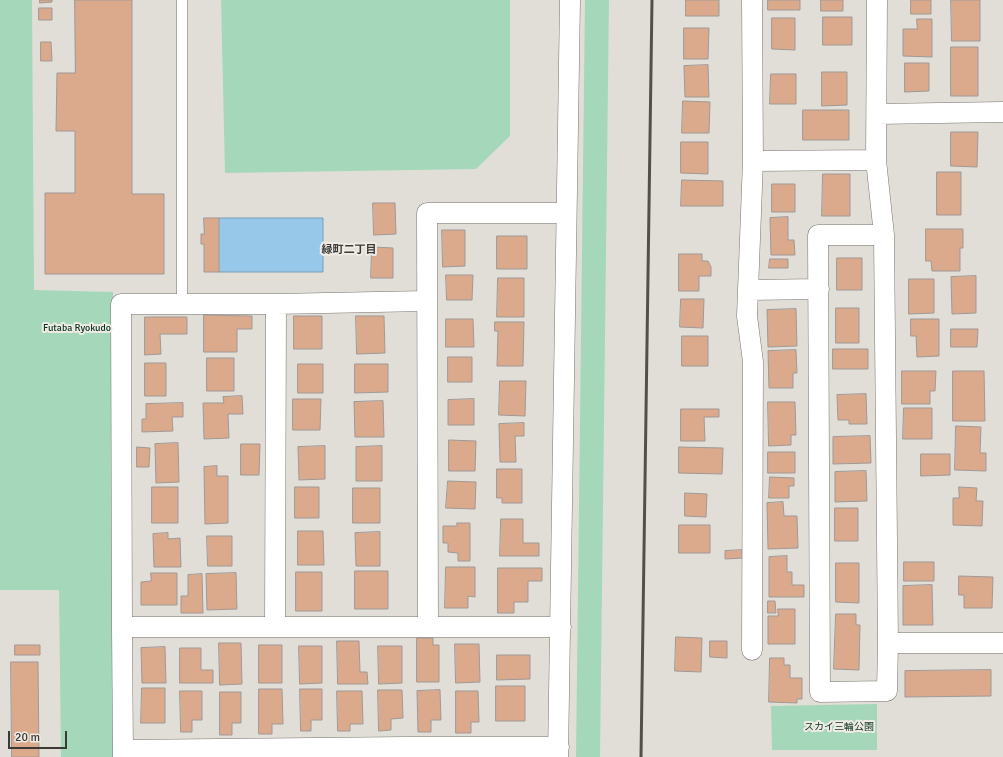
<!DOCTYPE html>
<html>
<head>
<meta charset="utf-8">
<style>
	body { margin:0 }
	#map { position:relative; width:1003px; height:757px; overflow:hidden; background:#e1ded7; font-family:Signika,sans-serif }
	canvas { display:block }
	.scale { position:absolute; left:8px; top:731px; width:59px; height:18px; box-sizing:border-box; border:2px solid #3b3a37; border-top:0; padding-left:5px; font-size:12px; line-height:14px; white-space:nowrap; color:#3b3a37; -webkit-text-stroke:3px #efebe4; paint-order:stroke }
</style>
</head>
<body>
<div id="map">
<canvas width="1003" height="757"></canvas>
<div class="scale">20 m</div>
</div>
<script>
const ctx = document.querySelector('canvas').getContext('2d');
ctx.lineJoin = 'round';
function fill(path, color) { ctx.fillStyle = color; ctx.fill(path, 'evenodd'); }
function stroke(path, color, width, dash) { ctx.strokeStyle = color; ctx.lineWidth = width; ctx.lineCap = dash ? 'butt' : 'round'; ctx.setLineDash(dash || []); ctx.stroke(path); }
function write(font, color, halo, rows, align = 'center') {
  ctx.font = font + ' Signika,"Noto Sans JP",sans-serif'; ctx.lineWidth = 4; ctx.setLineDash([]); ctx.textBaseline = 'middle'; ctx.strokeStyle = halo; ctx.fillStyle = color; for (const [text, x, y, turn = 0] of rows) {
    ctx.save(); ctx.translate(x, y); ctx.rotate((+turn || 0) * Math.PI / 180); ctx.textAlign = isNaN(turn) ? turn : align; if (halo) ctx.strokeText(text, 0, 0); ctx.fillText(text, 0, 0); ctx.restore();
  }
}
fill(new Path2D(`
	M0,0H32L34,290L113,292V757H61L59,590H0Z
	M221,0H510V136L476,169L225,173Z
	M585,0H609L600,757H576Z
	M877,704V750H772L771,706Z`), '#a5d8ba');
const water = new Path2D(`
	M219,218H323V272H219Z`);
fill(water, '#97c8ea');
stroke(water, '#7b9db4', 1);
const building = new Path2D(`
	M40,0H52V2L40,3Z
	M75,0H132V194H164V274H45V193H75V131H56L57,73H75Z
	M686,0H719V16H686Z
	M768,0H800V10H768Z
	M821,0H843V11H821Z
	M911,0H931V14H911Z
	M951,0H980V41H952Z
	M39,8H52V20H39Z
	M823,17H852V45H823Z
	M772,18H795V50L772,49Z
	M917,19H932V57L903,56V29H917Z
	M684,28H709L708,59H684Z
	M41,42H51L52,61H41Z
	M951,47H978V96H951Z
	M905,63H929V91L905,92Z
	M708,65L709,97H685L684,66Z
	M822,72H847V105L822,106Z
	M771,74H796V104H770Z
	M683,101L710,102L709,133H682Z
	M803,110H849V140H803Z
	M951,132H978L977,167L951,166Z
	M681,142H708V174L681,173Z
	M937,172H961V215H937Z
	M823,174H850V216H822Z
	M682,180L723,181V206H681Z
	M772,184H795V212H772Z
	M373,203H395L396,234L374,235Z
	M788,217V240H794L795,255H771L770,218Z
	M204,218H219V272H204V244H201V234H204Z
	M926,229H963V248H960V271H932L931,261H926Z
	M442,230H465V266L443,267Z
	M497,236H527V269H497Z
	M372,247L393,248V278H371Z
	M679,254H702V261H708L711,267V276H699V291H679Z
	M837,258H862V290H837Z
	M770,259H788V268H769Z
	M446,275H473L472,300H447Z
	M976,276V313L952,314L951,277Z
	M498,278H524V317H497Z
	M909,279H934V313L909,314Z
	M681,299H704L703,328L680,327Z
	M836,308H859V343H836Z
	M796,309L797,346L768,347L767,310Z
	M204,315L252,316V329H237V352H204Z
	M294,316H322V349H294Z
	M356,316H384L385,353L357,354Z
	M145,317H187V334H160L161,354L145,355Z
	M446,319H473L474,347H446Z
	M911,319H939V356L917,357L916,336H911Z
	M495,322H524L523,366H497L498,331H495Z
	M951,329H978L977,347H951Z
	M682,336H708V366H682Z
	M833,349H868V369H833Z
	M796,350L797,373H793V388H769L768,351Z
	M448,357H472V382H448Z
	M207,358H234V391H207Z
	M145,363H166V396H145Z
	M298,364H323V393H298Z
	M355,364H388V392L355,393Z
	M902,371H936L935,391H930V404H902Z
	M953,371H984L985,421H953Z
	M500,381H526L525,416L499,415Z
	M866,394L867,424H849V420H838L837,395Z
	M242,396L243,414H228L229,438L204,439L203,403H224L223,397Z
	M293,399H321L320,430H293Z
	M474,399V425H448V400Z
	M383,401L384,437H355L354,402Z
	M768,402H795L796,435H791V445L769,446Z
	M183,403V417H172L173,431L142,432V419H146V404Z
	M904,408H932V439H903Z
	M681,409H719V417H704L705,441H681Z
	M524,423V436H515L516,462H500L499,424Z
	M956,426L981,427L980,453H986V471L955,470Z
	M870,436L871,463L833,464V437Z
	M449,440L476,441L475,471H449Z
	M178,443L179,482L156,483L155,444Z
	M241,444H260L259,475H241Z
	M325,446V479L299,480L298,447Z
	M382,446V481H356V447Z
	M137,447L150,448L149,467H137Z
	M679,447L723,448L722,474L679,473Z
	M768,452H795V473H768Z
	M921,454H950V475L921,476Z
	M217,466V476H228V523L205,524L204,467Z
	M497,469H522V503H502V498H497Z
	M866,471L867,501L835,502V472Z
	M770,477L794,478V486H789V498H769Z
	M448,481L476,482L475,509L446,508Z
	M152,487H178V523H152Z
	M295,487H319V518H295Z
	M959,487L977,488L976,501H983L982,526L953,525V498H959Z
	M353,488H380V523H353Z
	M685,493L707,494L706,517L685,516Z
	M783,502L784,516H797L798,548L768,549L767,503Z
	M835,508H858V541H835Z
	M501,519H523V543H539V556H500Z
	M457,523H470V561H458V553L448,552V543H443V526H457Z
	M679,525H710V553H679Z
	M298,531H323L324,565H298Z
	M380,532V566H356L355,533Z
	M168,533V539L180,538L181,567H154L153,534Z
	M207,536H232V566H208Z
	M742,550L743,558L725,559V551Z
	M787,556V572H792V585H804V597H769V557Z
	M904,562H934V581H904Z
	M836,563H859V603L836,602Z
	M446,567H475V597L468,596V608H445Z
	M498,568H542V581H528V602H514V613H498Z
	M355,571H388V609H355Z
	M296,572H322V611H296Z
	M151,573H177V605H141V582L151,581Z
	M236,573L237,609L207,610L206,574Z
	M202,574L203,613H181V596H188V575Z
	M959,576L993,577L992,608H964V595H959Z
	M932,585L933,625H903V586Z
	M768,601H775L776,613H768Z
	M778,609H795V644H768V616H778Z
	M836,614H856V625H860L859,670L834,669Z
	M676,637L702,638L701,672L675,671Z
	M417,638H433V645H439V682H417Z
	M337,641H359L360,672H367L368,684H338Z
	M710,641H727V658L710,657Z
	M219,643H241L242,684L220,685Z
	M455,644H479L480,682L456,683Z
	M15,645H40V655H15Z
	M259,645H282V683H259Z
	M299,646H322V683L300,684Z
	M378,646H402V683L379,684Z
	M165,647L166,683H142L141,648Z
	M180,648H201V670H213V683H180Z
	M497,655H530V679L497,680Z
	M770,658H784V665H790V678H802V699H797V703L769,702Z
	M11,662H38L39,757H12Z
	M991,670V696L905,697V671Z
	M496,686H525V721H496Z
	M142,688H165V723H141Z
	M259,689H282L283,724H272V734H259Z
	M300,689H322V720H311V731H301Z
	M378,690H402L403,718L391,719V730L379,731Z
	M440,690L441,720H431V732H418L417,691Z
	M180,691H202V720H192V732H181Z
	M337,691H362L363,724H350V731H338Z
	M456,691H478L479,722H471V733H456Z
	M220,692H241V723H232V735H220Z`);
fill(building, '#dbaa8d');
stroke(building, '#9f9895', 1);
const lane = new Path2D(`
	M182,304V0`);
const street = new Path2D(`
	M877,0L876,160L884,235L888,643L887,691L820,692L818,235H884
	M877,114L1003,112
	M753,161L876,160
	M748,290L819,289
	M275,626L276,304
	M122,627H561
	M428,627L427,213H566
	M888,643H1003
	M752,650L753,362L747,316L753,161L752,0
	M123,750L405,747H559
	M123,757L122,627L121,304H276L426,301
	M558,757L570,0`);
stroke(lane, '#78756f', 11);
stroke(street, '#78756f', 21);
stroke(lane, '#fff', 10);
stroke(street, '#fff', 20);
stroke(new Path2D(`
	M641,757L652,0`), '#51504c', 3);
write('10px', '#07331f', '#efebe4', [
	["Futaba Ryokudo",77,328],
	["スカイ三輪公園",839,727]
]);
write('bold 11px', '#3b3a37', '#efebe4', [
	["緑町二丁目",349,250]
]);
</script>
</body>
</html>
